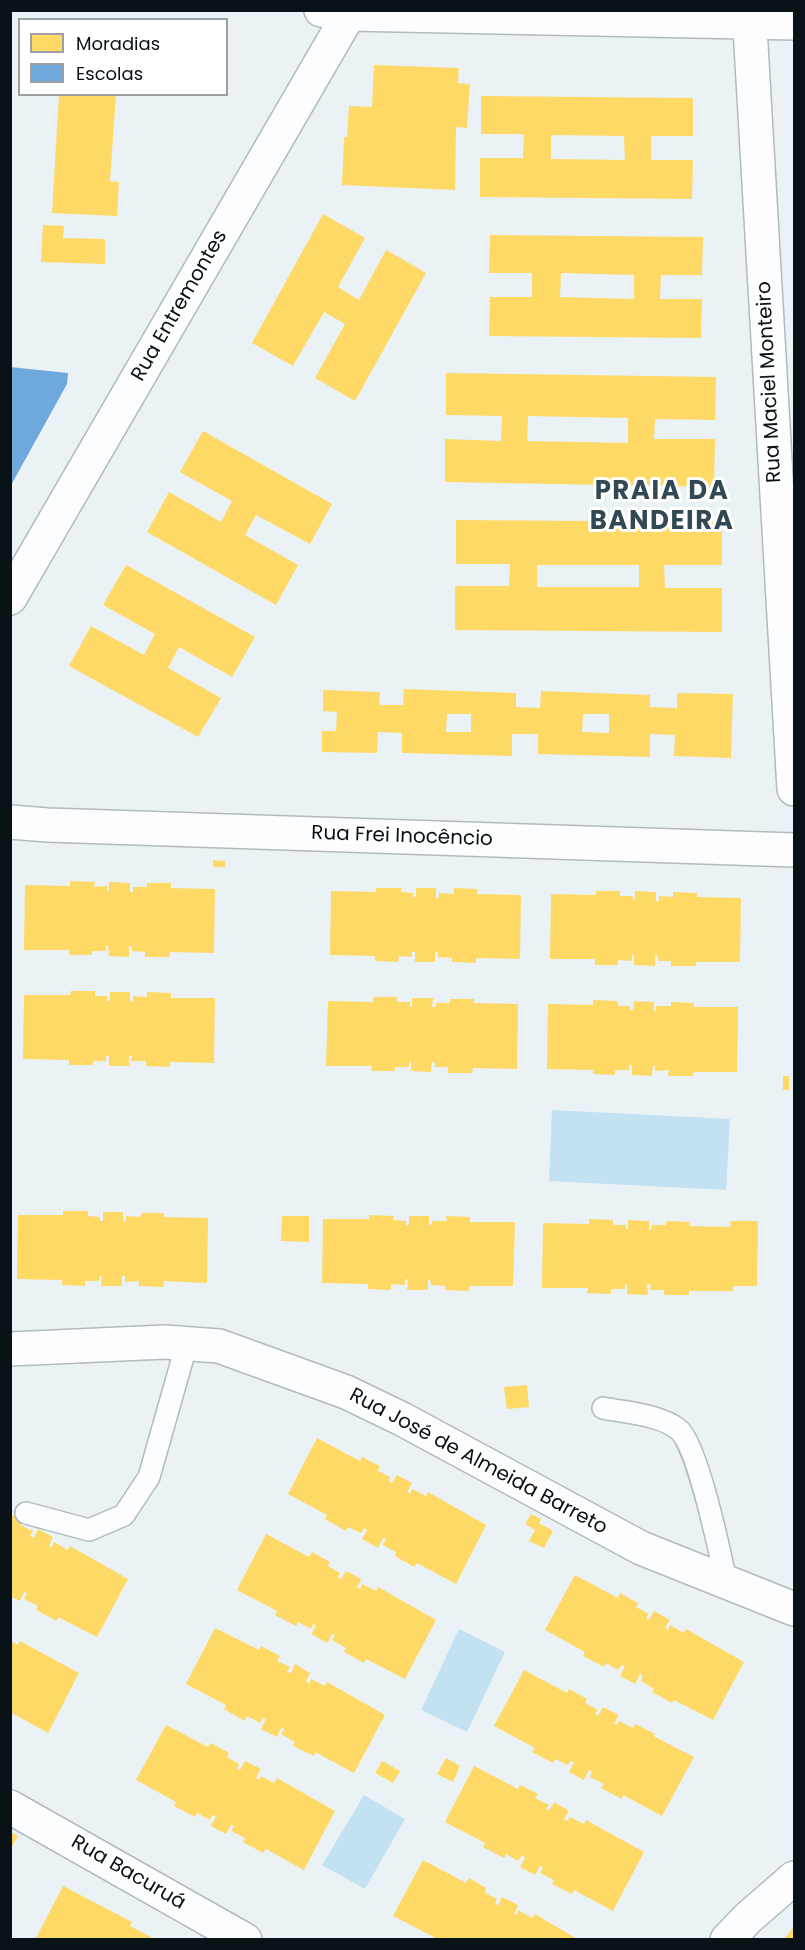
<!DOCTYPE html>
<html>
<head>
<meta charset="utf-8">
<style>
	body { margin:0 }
	#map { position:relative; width:805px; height:1950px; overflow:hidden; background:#eaf2f6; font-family:Poppins,sans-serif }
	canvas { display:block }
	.frame { position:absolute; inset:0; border:12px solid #091217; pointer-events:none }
	.legend { position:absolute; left:18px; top:18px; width:210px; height:78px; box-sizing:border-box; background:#fff; border:2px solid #9da0a2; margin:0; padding:8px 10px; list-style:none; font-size:18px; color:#091217 }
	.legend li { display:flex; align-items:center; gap:12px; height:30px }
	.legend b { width:30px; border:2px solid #9da0a2 }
</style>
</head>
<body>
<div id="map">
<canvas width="805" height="1950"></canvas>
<div class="frame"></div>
<ul class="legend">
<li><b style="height:16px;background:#ffd966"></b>Moradias</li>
<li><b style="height:16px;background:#6fa8dc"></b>Escolas</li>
</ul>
</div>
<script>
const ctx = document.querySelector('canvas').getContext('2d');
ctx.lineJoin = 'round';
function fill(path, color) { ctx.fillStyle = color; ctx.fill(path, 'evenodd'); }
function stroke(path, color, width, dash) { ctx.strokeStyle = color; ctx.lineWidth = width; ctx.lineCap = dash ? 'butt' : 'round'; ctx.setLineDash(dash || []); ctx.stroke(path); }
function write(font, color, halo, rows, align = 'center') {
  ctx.font = font + ' Poppins,sans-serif'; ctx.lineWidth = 6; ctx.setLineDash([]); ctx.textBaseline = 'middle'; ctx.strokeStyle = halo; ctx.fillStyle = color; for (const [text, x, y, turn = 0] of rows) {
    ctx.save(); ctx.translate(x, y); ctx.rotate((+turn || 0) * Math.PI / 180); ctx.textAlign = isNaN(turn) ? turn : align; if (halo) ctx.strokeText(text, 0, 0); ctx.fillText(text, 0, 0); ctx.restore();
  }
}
fill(new Path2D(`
	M552,1110L730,1119L726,1190L549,1181Z
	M459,1629L505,1652L467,1732L421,1710Z
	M364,1795L405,1819L365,1889L322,1865Z`), '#c2e2f2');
fill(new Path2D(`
	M374,65L459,68L458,83L470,84L467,128L456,127L455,190L342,185L344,137H347L349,106L372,107Z
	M59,94H116L110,181L119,182L117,216L52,213Z
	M481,96L693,98V136H651V160H693L692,199L480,197V158H523L524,134H481ZM551,135L624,136L625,160L551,159Z
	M323,214L365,238L338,287L359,300L386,250L426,273L355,401L315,378L345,324L324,312L293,366L252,343Z
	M43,225L64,226L63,238L105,239V264L41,262Z
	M490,235L703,237L702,275H661L660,299H702L701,338L489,336L490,297H532V273H489ZM561,273L634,275V299L560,297Z
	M446,373L716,377L715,420L655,419L654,439H715L714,487L445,482V439L501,441L502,416L446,415ZM528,416L628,418V443L527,441Z
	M203,431L332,504L310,544L256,515L245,535L298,565L276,605L147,532L169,492L221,522L232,501L180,472Z
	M456,520L722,522V565H664L665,588H722V632L455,630V586H509L510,564H456ZM537,565H639V587H537Z
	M126,565L255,637L232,677L179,647L168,668L221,698L198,737L69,666L91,626L144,655L155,634L103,605Z
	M404,689L516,693V707L540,708L541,691L650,695V707L677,708V693L733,694L731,758L674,756L675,735L650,734V757L538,754V734H512V756L402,753V733L378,732L377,753L322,752V731H336L337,712L323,711V690L380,692L379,705H403ZM447,714H471V732H446ZM583,714H609V733L582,732Z
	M213,860L225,861V867H213Z
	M70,881L95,882L94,887L107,886V891H109V882L130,883V892H133V887H147V883H171V888L215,889L214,953L170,952V957H145V952L132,951V947L129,946V957L109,956L108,946H106V951H92V955H69V950H24L25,885L70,886Z
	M376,888H401V892L413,893V897H416V888H436V898H439V893L454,894V888L477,889V894L521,895L520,959L476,958V963L452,962V958L438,957V952H435V962H415V952H412V957L399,956L398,962L375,961V956L330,955L331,891L376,892Z
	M596,891H620V896H633V901L635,900V891L656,892V901H659V896L673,897V892L697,893V897L741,898L740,962H696V966H671V961H658V956L655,955V966L634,965V955H632V961L618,960V965H595V959H550L551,894L596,895Z
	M71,991H95V996H107V1001H110V992H130V1001L133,1002V996L147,997V992L171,993V998H215L214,1063L170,1062V1067L146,1066V1061H131L132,1056H129V1066H109V1056H106V1061H93V1065H69V1060L23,1059L24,995H70Z
	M373,997H397V1002H410V1007H412V998H433L432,1007H436V1003H450V999H474V1003L518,1004L517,1069L473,1068L472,1073H448V1067H435V1063L432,1062L431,1072L411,1071V1062H409V1067H395V1071H371L372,1066H326L328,1001L373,1002Z
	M593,1000L617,1001L618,1006H630V1010H633L634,1001L654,1002V1011H656V1006H671V1002L694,1003V1007H738L737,1072H694L693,1076H668L669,1070L655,1071V1066H653L652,1076L632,1075V1065H629V1070H615V1075L593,1074V1070L547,1069L548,1004L593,1005Z
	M783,1076H789V1090H783Z
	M63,1211H88V1216L100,1217V1221H103V1212H123V1221L126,1222V1216L141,1217V1213H164V1217L208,1218L207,1283L163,1281L164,1287L139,1286V1281L125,1282V1276H122V1286H101L102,1276H99V1281H85V1286L62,1285V1280L17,1279L18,1215H63Z
	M369,1215L394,1216L393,1220L406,1221V1225H409V1216H429V1225H431L432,1221H447L446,1216L470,1217V1222H515L513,1286H469V1291L445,1290V1286L431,1285L430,1280H428V1290H407L408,1279L405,1280V1285L391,1284V1290L368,1289V1284L322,1283L323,1219H369Z
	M282,1216H309V1242L281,1241Z
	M589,1219L613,1220V1225H626V1229H628V1220L649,1221V1230H651L652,1225H666V1221L689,1222V1226L731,1227L730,1221H758L757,1286H733V1291H689V1295H664V1290H650L651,1285L647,1284L648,1295L627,1294V1284H625V1289H611V1294L587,1293L588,1288H542L543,1223L589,1224Z
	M527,1385L529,1407L507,1409L504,1387Z
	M317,1438L360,1461L362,1457L380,1466L378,1471L390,1477L389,1482L392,1483L397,1475L412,1483L407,1492L410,1494L412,1489L426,1496L428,1492L486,1525L456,1584L417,1563L414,1567L395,1556L396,1552L383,1545L386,1539L383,1538L378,1548L362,1539L367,1530L364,1528L361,1533L348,1527L346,1531L325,1519L327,1515L288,1494Z
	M10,1514L23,1521L20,1525L33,1531L30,1536L34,1538L38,1529L53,1537L49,1546L52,1547L54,1542L68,1550L70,1546L128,1579L97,1637L58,1617L57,1621L36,1610L38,1606L24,1599L27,1593L24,1592L20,1601L10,1596Z
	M531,1514L541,1519L539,1523L553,1531L544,1548L529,1541L535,1530L525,1524Z
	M266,1534L309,1557L312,1552L330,1562L328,1566L340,1573L338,1577L341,1579L346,1571L361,1579L357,1588L360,1589L362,1584L376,1591L378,1587L436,1620L405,1679L366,1659L364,1663L344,1652L346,1648L332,1640L335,1635L332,1634L328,1643L311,1634L316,1626L313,1624L311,1629L298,1622L296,1626L275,1615L277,1611L237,1590Z
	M575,1575L618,1598L620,1593L638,1603L636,1607L649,1614L646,1618L649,1620L654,1611L670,1620L665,1628L668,1630L670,1625L684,1633L686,1629L744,1662L713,1720L674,1700L672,1703L652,1692L654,1689L641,1681L643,1676L640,1674L635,1684L620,1676L625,1666L622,1665L618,1670L606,1663L604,1667L583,1656L585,1652L545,1630Z
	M215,1628L259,1650L261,1646L280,1656L277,1661L290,1667L287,1672L291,1673L295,1664L310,1673L306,1681L309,1684L311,1679L325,1686L327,1682L385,1715L354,1773L315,1752L314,1756L293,1746L295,1742L281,1734L284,1729L281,1728L277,1737L261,1729L266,1719L263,1718L260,1723L247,1716L245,1721L224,1709L226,1705L186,1684Z
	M10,1641L18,1645L20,1641L79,1673L48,1733L10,1712Z
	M524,1670L567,1693L569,1689L587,1699L585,1703L598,1710L595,1714L598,1716L603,1707L619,1715L614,1724L617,1725L619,1721L633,1728L635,1724L655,1734L653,1736L694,1757L662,1816L623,1795L622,1799L601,1788L604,1784L590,1777L592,1772L589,1770L584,1780L569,1772L574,1762L571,1761L568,1765L555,1759L553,1763L532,1752L535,1748L494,1726Z
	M166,1725L208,1747L211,1743L229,1753L227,1757L239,1764L237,1769L240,1770L245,1761L261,1769L256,1778L259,1780L261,1776L274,1783L277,1778L335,1811L304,1870L266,1849L263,1853L243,1842L245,1838L231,1831L234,1826L231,1825L226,1834L211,1826L216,1816L212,1815L210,1820L197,1813L195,1817L174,1806L176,1802L136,1780Z
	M446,1758L460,1766L453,1782L437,1774Z
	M382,1761L400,1771L393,1783L375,1773Z
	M474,1766L518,1789L520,1785L538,1794L535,1798L549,1805L546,1809L549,1811L554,1802L569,1811L564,1819L567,1821L570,1817L584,1824L586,1820L644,1852L613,1911L574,1890L572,1894L552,1884L554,1880L540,1873L543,1867L540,1866L535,1875L520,1867L525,1858L522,1855L518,1861L506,1854L504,1858L483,1847L485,1843L445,1822Z
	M10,1832L18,1836L10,1850Z
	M423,1860L466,1883L469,1878L486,1888L485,1893L497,1899L495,1903L498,1906L502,1897L518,1905L514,1914L517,1915L518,1910L532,1918L535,1914L579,1940H433L434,1937L393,1916Z
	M63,1886L132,1922L130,1926L151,1937L149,1940H35Z
	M794,1927V1940H783Z`), '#ffd966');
fill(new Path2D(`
	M10,367L68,373L67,384L10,487Z`), '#6fa8dc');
const service = new Path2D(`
	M603,1408C627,1413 658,1414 678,1429C697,1443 720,1553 726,1581
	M26,1513L89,1530L124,1515L149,1477L187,1343`);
const minor = new Path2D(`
	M321,10L349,14L794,23
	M749,10L794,789
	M10,598L349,14
	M10,822L48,825L794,850
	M10,1349L165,1342L219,1346L346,1392L402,1419L641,1548L794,1609
	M10,1807L245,1940
	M727,1940L748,1918L794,1878`);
stroke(service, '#b2babe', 24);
stroke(minor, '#b2babe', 36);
stroke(service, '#fcfdfe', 21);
stroke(minor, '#fcfdfe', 33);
write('20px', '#091217', '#fff', [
	["Rua Entremontes",180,306,-60],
	["Rua Maciel Monteiro",770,382,-93],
	["Rua Frei Inocêncio",402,837,2],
	["Rua José de Almeida Barreto",478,1462,28],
	["Rua Bacuruá",128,1873,30]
]);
ctx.letterSpacing = '1.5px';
write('bold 26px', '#324854', '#fff', [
	["PRAIA DA",662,492],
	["BANDEIRA",662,522]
]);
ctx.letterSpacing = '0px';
</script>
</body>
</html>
